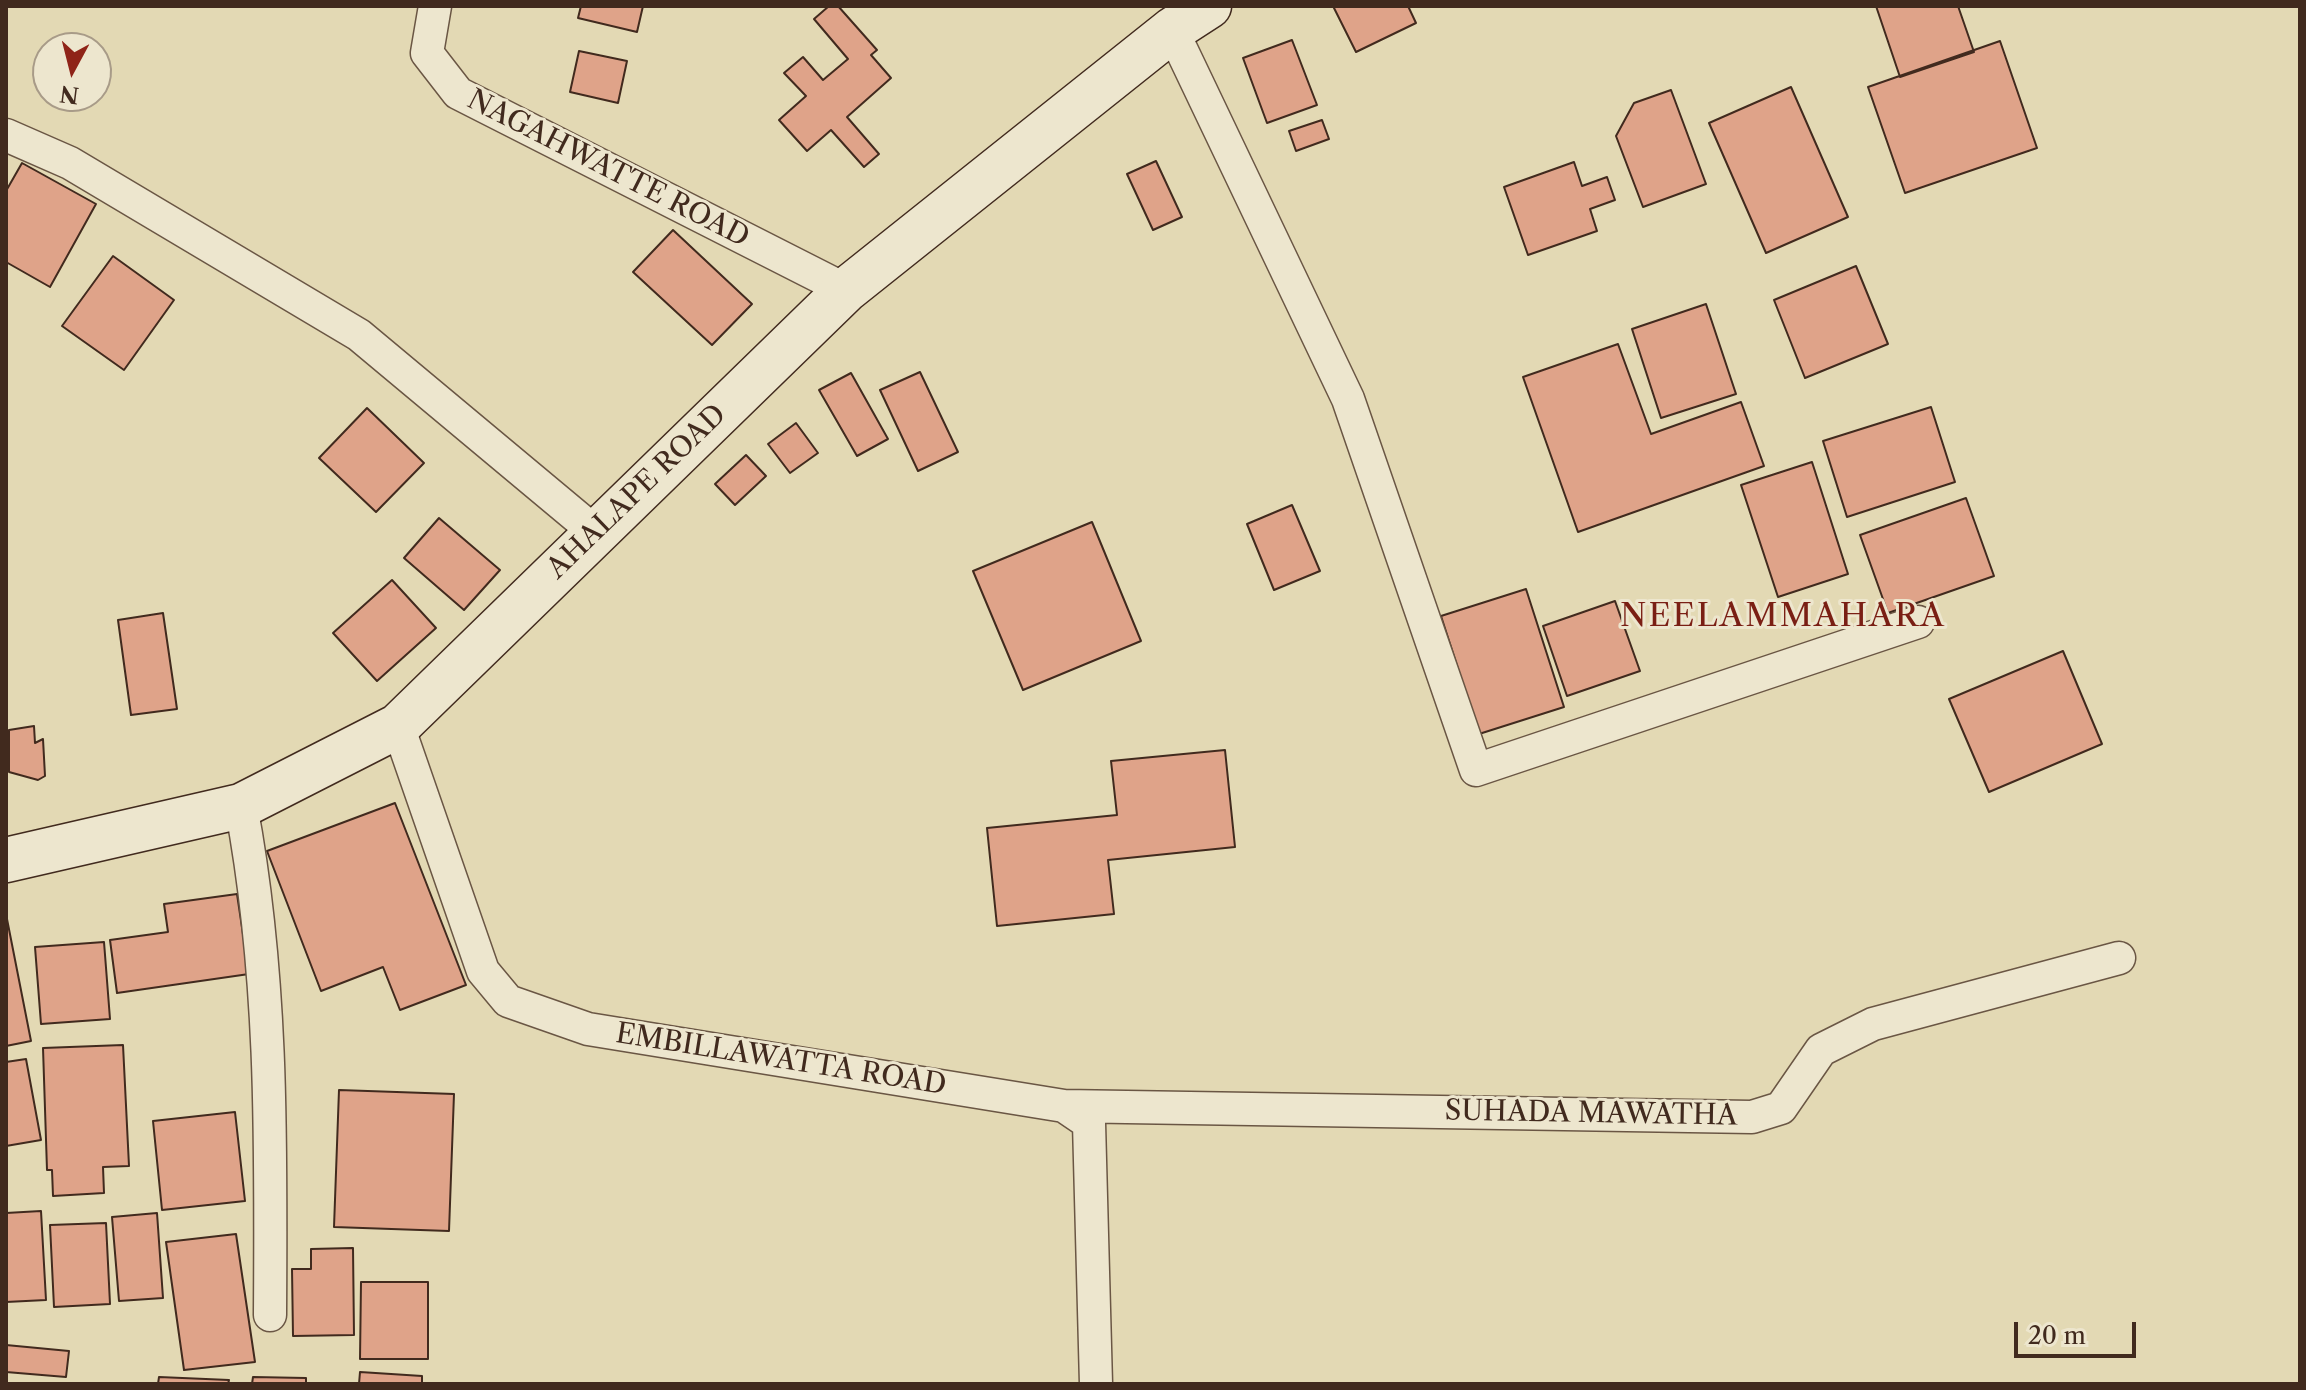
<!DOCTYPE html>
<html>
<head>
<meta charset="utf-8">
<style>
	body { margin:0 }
	#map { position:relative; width:2306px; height:1390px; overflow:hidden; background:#e3d9b4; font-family:"Libre Caslon Text",serif }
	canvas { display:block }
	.frame { position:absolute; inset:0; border:8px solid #412a1e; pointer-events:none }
	.north { position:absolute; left:32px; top:32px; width:80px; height:80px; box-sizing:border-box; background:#ede6ce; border:2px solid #a89b88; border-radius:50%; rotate:187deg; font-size:22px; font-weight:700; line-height:32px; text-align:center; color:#412a1e }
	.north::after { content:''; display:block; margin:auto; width:28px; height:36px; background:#8f2418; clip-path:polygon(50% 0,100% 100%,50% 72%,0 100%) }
	.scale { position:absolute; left:2014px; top:1322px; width:122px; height:36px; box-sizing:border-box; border:4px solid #412a1e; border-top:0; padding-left:10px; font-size:24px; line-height:28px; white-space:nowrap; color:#412a1e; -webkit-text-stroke:6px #ede6ce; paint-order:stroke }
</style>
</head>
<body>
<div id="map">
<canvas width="2306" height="1390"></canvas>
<div class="frame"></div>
<div class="north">N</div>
<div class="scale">20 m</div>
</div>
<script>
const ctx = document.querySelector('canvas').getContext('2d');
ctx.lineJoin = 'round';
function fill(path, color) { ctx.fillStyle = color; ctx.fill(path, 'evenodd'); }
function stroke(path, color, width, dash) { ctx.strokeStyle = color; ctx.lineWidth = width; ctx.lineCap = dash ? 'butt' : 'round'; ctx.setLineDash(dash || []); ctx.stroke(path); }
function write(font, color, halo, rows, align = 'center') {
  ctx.font = font + ' "Libre Caslon Text",serif'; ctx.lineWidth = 6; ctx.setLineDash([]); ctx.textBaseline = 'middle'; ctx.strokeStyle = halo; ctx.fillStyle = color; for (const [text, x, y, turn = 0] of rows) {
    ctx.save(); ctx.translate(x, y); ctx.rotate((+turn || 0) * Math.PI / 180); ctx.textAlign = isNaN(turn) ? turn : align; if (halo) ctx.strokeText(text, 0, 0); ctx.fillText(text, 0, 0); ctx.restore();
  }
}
const building = new Path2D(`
	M581,6H643L637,32L578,18Z
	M829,6H838L877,50L871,55L891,78L847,117L879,154L864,167L831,130L807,151L779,120L806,96L784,73L803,57L823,80L848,59L814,19Z
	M1333,6H1408L1416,23L1356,52Z
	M1876,6H1958L1974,52L1900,77Z
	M1292,40L1317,105L1267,123L1243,58Z
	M2000,41L2037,148L1905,193L1868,87Z
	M579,51L627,61L618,103L570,92Z
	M1791,87L1848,217L1766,253L1709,123Z
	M1671,90L1706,184L1643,207L1616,136L1634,103Z
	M1322,120L1329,139L1296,151L1289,131Z
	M1156,161L1182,217L1153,230L1127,174Z
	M1574,162L1582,186L1607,177L1615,200L1590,209L1597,231L1528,255L1504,187Z
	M22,163L96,204L50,287L6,262V191Z
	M673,230L752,304L712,345L633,272Z
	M113,256L174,300L124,370L62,326Z
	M1856,266L1888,344L1805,378L1774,300Z
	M1706,304L1736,394L1661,418L1632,329Z
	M1618,344L1651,434L1741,402L1764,466L1578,532L1523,377Z
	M920,372L958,452L918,471L880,390Z
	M851,373L888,439L857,456L819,390Z
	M1931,407L1955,482L1847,517L1823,441Z
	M367,408L424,463L376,512L319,458Z
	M796,423L818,453L790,473L768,444Z
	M746,455L766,476L735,505L715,484Z
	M1812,462L1848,574L1778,597L1741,485Z
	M1966,498L1994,576L1888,613L1860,535Z
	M1292,505L1320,571L1274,590L1247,524Z
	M439,518L500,570L464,610L404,558Z
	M1092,522L1141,641L1023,690L973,571Z
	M392,580L436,628L377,681L333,633Z
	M1526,589L1564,707L1479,734L1441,616Z
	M1615,601L1640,671L1567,696L1543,626Z
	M163,613L177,709L131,715L118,620Z
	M2063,651L2102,744L1989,792L1949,699Z
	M34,726L35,743L43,739L45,776L38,780L9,772V730Z
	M1225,750L1235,847L1108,860L1114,914L997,926L987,828L1117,815L1111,761Z
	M395,803L466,985L400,1010L383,967L321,991L267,851Z
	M237,894L249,974L117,993L110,940L168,932L164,904Z
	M6,914L31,1041L6,1046Z
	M104,942L110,1019L41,1024L35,947Z
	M123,1045L129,1166L103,1167L104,1193L53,1196L52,1170H47L43,1048Z
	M26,1059L41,1140L6,1146V1062Z
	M339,1090L454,1094L449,1231L334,1227Z
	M235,1112L245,1201L162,1210L153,1121Z
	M41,1211L46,1300L6,1302V1213Z
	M157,1213L163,1298L119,1301L112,1217Z
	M106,1223L110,1304L54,1307L50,1225Z
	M236,1234L255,1362L184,1370L166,1242Z
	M353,1248L354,1335L293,1336L292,1269H311V1249Z
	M361,1282H428V1359H360Z
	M6,1345L69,1351L66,1377L6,1372Z
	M360,1372L422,1376V1384H359Z
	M159,1377L229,1380L228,1384H158Z
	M253,1377L306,1378V1384H252Z`);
fill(building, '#dfa389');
stroke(building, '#412a1e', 2);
const street = new Path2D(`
	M435,6L427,53L458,93L846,290
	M1172,30L1348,399L1476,770L1918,622
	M6,135L70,163L359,335L595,532
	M398,726L483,971L508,1001L588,1029L1064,1106L1089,1123L1096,1384
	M241,806C273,975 271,1143 270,1315
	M1064,1106L1752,1117L1781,1108L1821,1050L1873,1024L2119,958`);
const secondary = new Path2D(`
	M6,860L241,806L398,726L846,290L1172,30L1209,6`);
stroke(street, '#6a5644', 35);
stroke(secondary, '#412a1e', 47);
stroke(street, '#ede6ce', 32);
stroke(secondary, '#ede6ce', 44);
write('28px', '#412a1e', '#ede6ce', [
	["NAGAHWATTE ROAD",608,169,27],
	["AHALAPE ROAD",637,492,-44],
	["EMBILLAWATTA ROAD",781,1060,9],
	["SUHADA MAWATHA",1591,1114,1]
]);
ctx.letterSpacing = '2px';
write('32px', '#7a1f14', '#ede6ce', [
	["NEELAMMAHARA",1783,617]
]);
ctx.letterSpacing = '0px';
</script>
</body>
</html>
